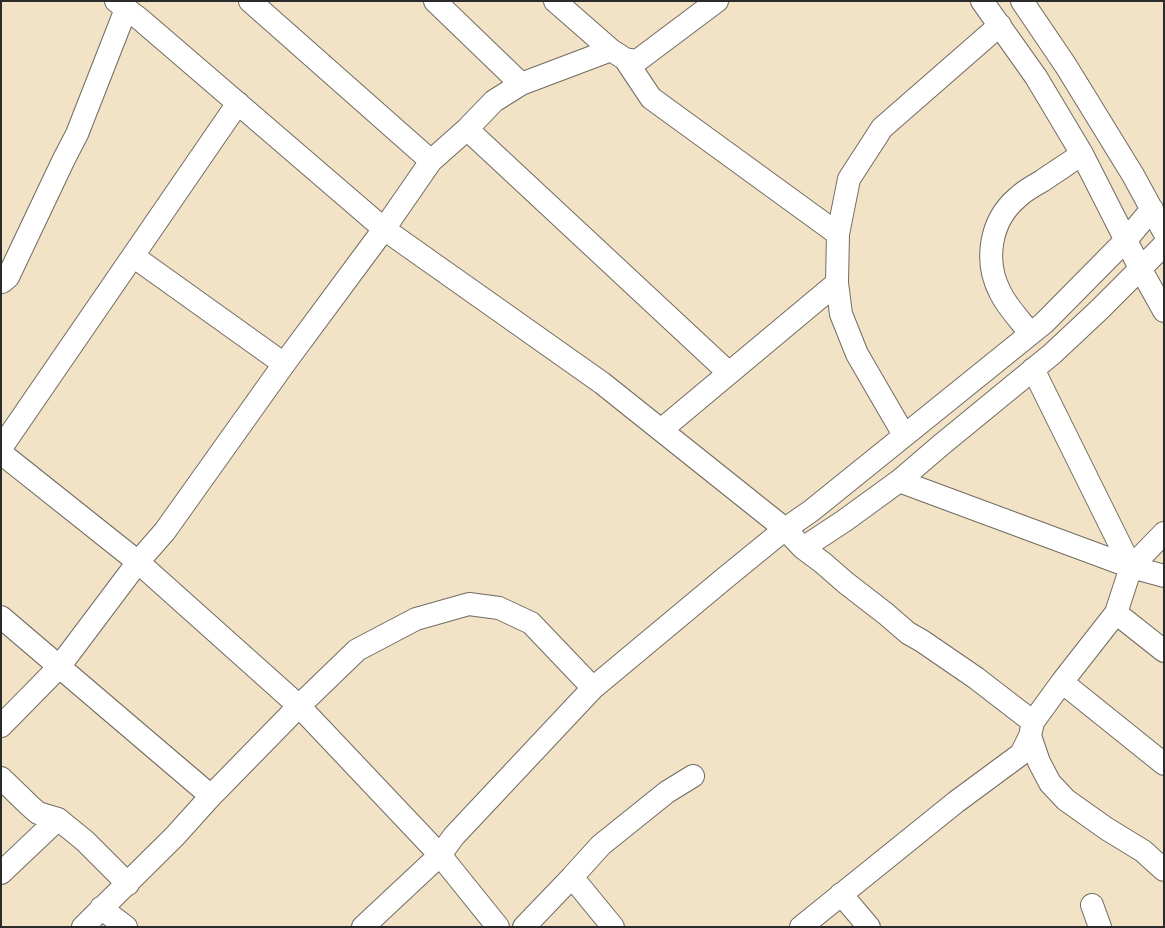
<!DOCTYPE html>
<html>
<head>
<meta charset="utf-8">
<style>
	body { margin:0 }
	#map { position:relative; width:1165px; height:928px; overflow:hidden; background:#f2e2c6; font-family:"Sorts Mill Goudy",serif }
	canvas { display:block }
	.frame { position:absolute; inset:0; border:2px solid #2b2b2b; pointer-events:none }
</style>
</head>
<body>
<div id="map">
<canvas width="1165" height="928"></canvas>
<div class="frame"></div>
</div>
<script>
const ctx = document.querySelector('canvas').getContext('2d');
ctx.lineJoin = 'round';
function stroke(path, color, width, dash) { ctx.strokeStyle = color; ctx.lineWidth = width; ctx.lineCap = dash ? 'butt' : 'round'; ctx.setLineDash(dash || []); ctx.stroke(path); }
const minor = new Path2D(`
	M116,1L141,20L384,229L602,383L785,529L803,548L823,563L846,583L886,614L908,633L922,641L976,678L1033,722
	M250,1L431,161
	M435,1L521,84
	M555,1L611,50L625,59L637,61L717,1
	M982,1L1036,77L1082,154L1140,268L1164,311
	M1022,1L1066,66L1133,175L1164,232
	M625,59L651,98L838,234
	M467,129L729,373
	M133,256L284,364
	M1,281L2,282L8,277L64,159L77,134L126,9
	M1030,333C1020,320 1007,307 1000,292C984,261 990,221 1017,198C1024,191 1033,186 1042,181C1055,172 1069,163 1082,154
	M1033,369L1131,567
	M661,430L837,283
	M904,435L857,354L841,314L837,283L838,234L849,179L882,128L1000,25
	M1,448L238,103
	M1,453L138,562L299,706L440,855L498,927
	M899,481L1131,567L1164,576
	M803,548L844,521L899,481L941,445L1052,354L1099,310L1164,245
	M1116,613L1164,651
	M1,617L211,796
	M1062,682L1164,764
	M1,726L59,667L138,562L165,531L284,364L384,229L431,161L467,129L494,101L521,84L611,50
	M1030,736L1039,762L1050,783L1066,800L1107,829L1143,851L1164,870
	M1,778L30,806L38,813L58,819L85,841L128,884
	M1,873L58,819
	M572,877L613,927
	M841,894L869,927
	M1092,905L1100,927
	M101,908L126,927
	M83,927L175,836L211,796L299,706L357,650L416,619L469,604L499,608L531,623L593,688
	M363,927L440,855L454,836L593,688L725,578L785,529L811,511L1044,323L1126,240L1152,209
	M524,927L572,877L601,845L667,792L693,776
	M801,927L956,802L1021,754L1030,736L1033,722L1062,682L1116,613L1131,567L1164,533`);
stroke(minor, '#716b61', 24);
stroke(minor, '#fff', 22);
</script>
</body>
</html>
